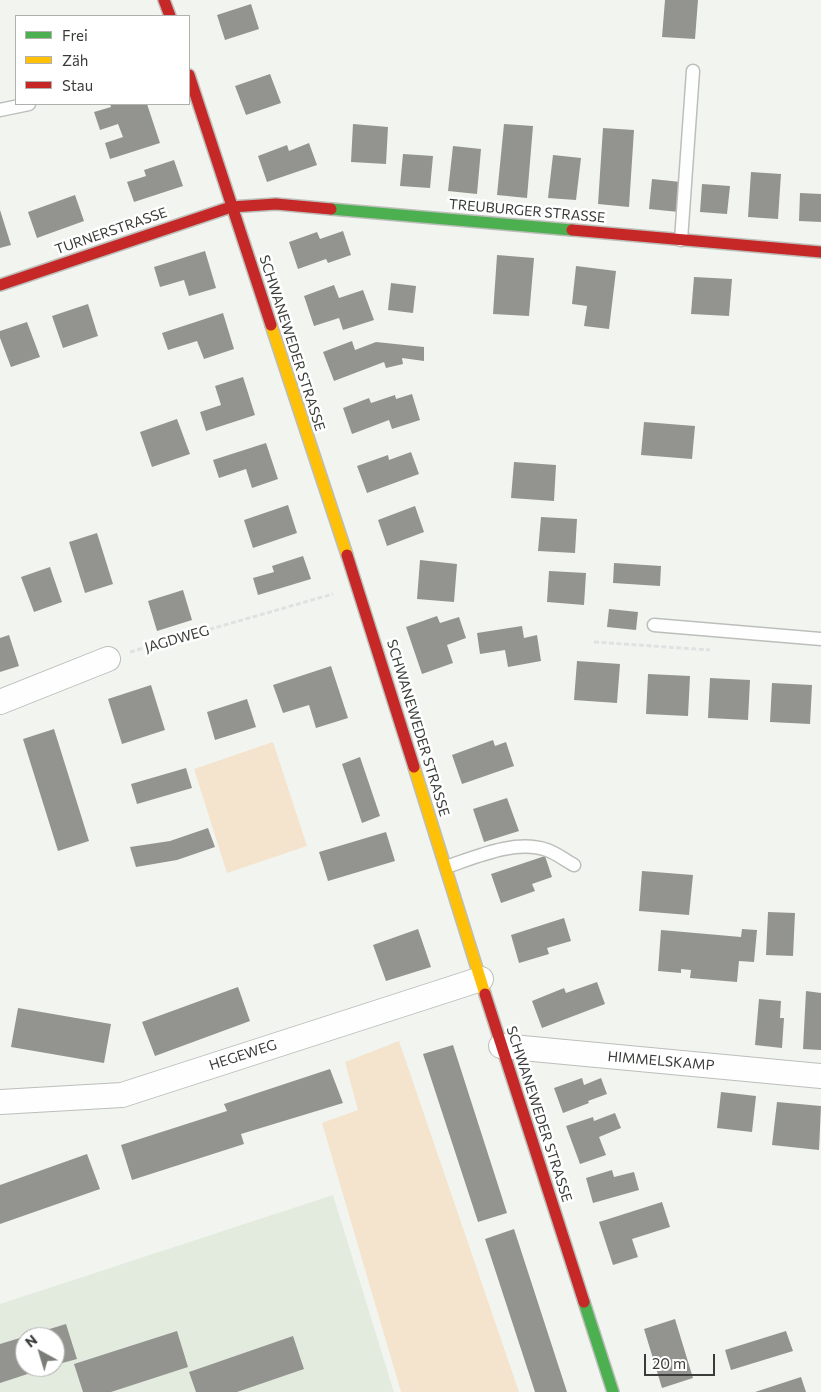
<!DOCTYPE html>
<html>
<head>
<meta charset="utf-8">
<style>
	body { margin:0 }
	#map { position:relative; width:821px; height:1392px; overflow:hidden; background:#f2f5ef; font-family:Commissioner,sans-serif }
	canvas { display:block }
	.legend { position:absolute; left:15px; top:15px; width:175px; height:90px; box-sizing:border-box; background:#fff; border:1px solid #b0b1af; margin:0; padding:6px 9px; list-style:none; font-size:15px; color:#393c38 }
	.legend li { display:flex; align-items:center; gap:10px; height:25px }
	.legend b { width:25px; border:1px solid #b0b1af }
	.north { position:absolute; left:15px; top:1327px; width:50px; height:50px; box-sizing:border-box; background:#fff; border:1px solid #b0b1af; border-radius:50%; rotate:321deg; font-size:14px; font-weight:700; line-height:20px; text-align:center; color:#393c38 }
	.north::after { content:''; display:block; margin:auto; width:18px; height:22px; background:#7a7d78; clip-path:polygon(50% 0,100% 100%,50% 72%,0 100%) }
	.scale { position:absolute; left:644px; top:1354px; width:71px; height:22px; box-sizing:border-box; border:2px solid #393c38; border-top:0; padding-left:6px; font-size:15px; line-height:18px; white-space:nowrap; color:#393c38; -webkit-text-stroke:4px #fff; paint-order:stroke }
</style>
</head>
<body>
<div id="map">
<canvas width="821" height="1392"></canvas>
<ul class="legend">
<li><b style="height:6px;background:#4caf50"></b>Frei</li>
<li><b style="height:6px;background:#ffc107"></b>Zäh</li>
<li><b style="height:6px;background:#c62828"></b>Stau</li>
</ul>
<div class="north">N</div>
<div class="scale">20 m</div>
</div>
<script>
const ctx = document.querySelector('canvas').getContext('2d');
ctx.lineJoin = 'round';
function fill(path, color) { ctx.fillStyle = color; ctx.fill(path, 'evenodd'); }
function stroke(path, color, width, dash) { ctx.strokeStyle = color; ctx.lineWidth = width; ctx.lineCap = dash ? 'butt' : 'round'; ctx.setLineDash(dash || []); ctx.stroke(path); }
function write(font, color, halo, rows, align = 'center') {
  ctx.font = font + ' Commissioner,sans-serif'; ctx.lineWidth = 5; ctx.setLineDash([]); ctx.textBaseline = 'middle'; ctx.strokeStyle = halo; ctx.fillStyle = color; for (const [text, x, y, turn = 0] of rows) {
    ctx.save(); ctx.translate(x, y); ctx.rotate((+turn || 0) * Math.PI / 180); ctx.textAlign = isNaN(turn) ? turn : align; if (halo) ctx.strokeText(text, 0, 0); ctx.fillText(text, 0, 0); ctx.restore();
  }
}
fill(new Path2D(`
	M333,1195L394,1392H0V1304ZM25,1337H55V1367H25Z`), '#e3ebdf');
fill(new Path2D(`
	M273,742L307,846L227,873L194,769Z
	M399,1041L519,1392H401L322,1123L358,1110L345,1062Z`), '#f4e3cd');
fill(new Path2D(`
	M665,0H698L695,39L662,37Z
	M251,4L259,29L225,40L217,15Z
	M270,74L281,103L246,115L235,86Z
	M110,104H147L160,143L110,159L105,143L123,137L118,124L100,130L94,112L111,107Z
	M353,124L388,127L386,164L351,162Z
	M504,124L533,126L527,198L497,195Z
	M603,128L634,130L629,207L598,204Z
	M309,143L317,165L267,182L258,156L287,145L289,151Z
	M453,146L481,149L477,194L448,191Z
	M403,154L433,156L430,188L400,186Z
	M553,155L581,158L576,200L548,198Z
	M174,160L183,186L134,202L127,182L146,176L144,170Z
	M751,172L781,174L778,219L748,217Z
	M652,179L681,182L679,212L649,209Z
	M702,184L730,186L727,214L700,212Z
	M800,193L821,194V222L799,221Z
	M75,195L84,221L37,238L28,212Z
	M0,210L11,245L0,248Z
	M343,231L351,255L328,263L326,259L298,269L289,242L317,232L320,239Z
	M205,251L216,288L189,296L184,280L160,287L154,267Z
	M497,255L534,258L529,316L493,314Z
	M576,266L616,271L609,329L584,326L587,306L572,304Z
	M694,277L732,279L729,316L691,314Z
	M391,283L416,286L413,313L388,310Z
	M334,285L339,298L363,290L374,320L343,330L339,318L314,326L304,296Z
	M88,304L98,336L63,348L52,316Z
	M223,313L234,349L204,359L197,341L168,350L162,333Z
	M27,322L40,357L11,367L0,338V331Z
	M352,341L355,350L376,342L424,347V361L402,358L403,364L386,368L384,362L334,381L323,352Z
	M243,377L255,415L206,431L200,412L221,405L215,386Z
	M412,394L420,420L392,429L389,420L352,434L343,408L369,398L371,403L395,395L396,399Z
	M177,419L190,454L152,467L140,432Z
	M644,422L695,426L692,459L641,455Z
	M266,443L278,479L252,488L246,469L219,478L213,460Z
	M411,452L419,474L367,493L357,466L388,455L389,460Z
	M514,462L556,465L554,501L511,498Z
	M288,505L297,533L253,548L244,520Z
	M415,506L424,532L387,546L378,520Z
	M541,517L577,519L575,553L538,551Z
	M97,533L113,584L85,593L69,542Z
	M303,556L311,579L258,595L253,578L274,572L272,566Z
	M420,560L457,564L454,602L417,599Z
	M614,563L661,566L660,586L613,583Z
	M50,567L62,602L34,612L21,577Z
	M549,571L586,573L584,605L547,602Z
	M183,590L192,620L157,631L148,601Z
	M609,609L638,612L636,630L607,627Z
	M437,616L440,623L459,617L466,638L447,645L453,663L422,674L406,627Z
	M522,626L524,638L537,635L541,661L508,667L505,650L480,654L477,633Z
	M9,635L19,666L0,672V638Z
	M577,661L620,664L617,703L574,700Z
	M331,666L348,718L316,728L309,705L283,713L273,685Z
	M648,674L690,676L688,716L646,714Z
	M710,678L750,680L748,720L708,718Z
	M772,683L812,685L810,724L770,722Z
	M151,685L165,730L122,744L108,699Z
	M247,699L256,727L215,740L207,712Z
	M54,729L89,841L58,851L23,739Z
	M493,740L495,746L506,742L514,766L462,784L452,755Z
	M360,757L380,816L362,823L342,764Z
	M186,768L192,788L137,804L131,784Z
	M507,798L519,831L484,842L473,809Z
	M208,828L215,847L177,860L136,867L130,847L170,841Z
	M386,832L395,861L328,881L319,852Z
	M545,856L552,877L532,884L535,891L501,903L491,874Z
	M642,871L693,875L689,915L639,911Z
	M768,912L795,913L793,956L766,955Z
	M564,918L571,941L547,948L549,954L519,963L511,935Z
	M418,929L431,967L386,981L373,945Z
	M742,929L757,930L754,962L739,961L737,982L690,978L691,970L681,969V973L658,971L661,930L741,937Z
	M597,982L605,1004L542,1028L532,1001L564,988L566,993Z
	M238,987L250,1021L155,1056L142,1022Z
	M806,991L821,993V1050L803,1049Z
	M759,999L781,1001L780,1018H784L782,1048L755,1045Z
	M18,1008L111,1024L104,1063L11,1047Z
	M453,1045L507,1213L478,1222L423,1054Z
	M330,1069L343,1103L241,1134L244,1144L132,1180L121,1145L227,1111L224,1104Z
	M582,1078L584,1085L601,1078L607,1094L588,1101L589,1103L563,1113L554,1088Z
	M721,1092L756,1096L752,1132L717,1128Z
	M777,1102L821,1106L819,1150L772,1145Z
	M615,1113L621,1128L599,1137L606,1155L580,1164L566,1126L593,1117L594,1121Z
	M87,1154L100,1189L0,1224V1185Z
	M612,1170L614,1177L634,1172L639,1190L593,1203L586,1178Z
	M662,1202L670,1227L632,1239L638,1257L613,1265L599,1222Z
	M514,1229L567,1392H535L485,1239Z
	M675,1319L693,1378L662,1388L644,1329Z
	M66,1324L77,1359L55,1365V1337H25V1367H49L0,1383V1344Z
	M177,1331L188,1367L111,1392H83L74,1364Z
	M786,1331L793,1351L731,1370L725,1350Z
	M293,1336L304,1369L237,1392H196L189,1372Z
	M801,1377L806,1392H755Z`), '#93948f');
const lane = new Path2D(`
	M0,110L29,104
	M681,240L693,71
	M654,625L821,639
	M446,867C476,857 515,839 547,850C556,853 565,860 574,865`);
const street = new Path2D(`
	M0,702L108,659
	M501,1046L821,1076
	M0,1102L122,1095L481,979`);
const fast = new Path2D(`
	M331,209L572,230
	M584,1302L613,1392`);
const slow = new Path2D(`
	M271,325L347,555
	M414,767L485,994`);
const jam = new Path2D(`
	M164,0L170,16
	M189,75L271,325
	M572,230L821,252
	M0,285L231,207L276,204L331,209
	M347,555L414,767
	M485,994L584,1302`);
stroke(lane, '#bcbeba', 15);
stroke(street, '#bcbeba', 26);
stroke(fast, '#bcbeba', 14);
stroke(slow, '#bcbeba', 14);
stroke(jam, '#bcbeba', 14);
stroke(new Path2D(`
	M594,642L710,650
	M130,652L333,594`), '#e0e1e0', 3, [5, 2.5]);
stroke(lane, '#fdfefd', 12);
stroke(street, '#fdfefd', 24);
stroke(fast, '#4caf50', 11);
stroke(slow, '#ffc107', 11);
stroke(jam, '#c62828', 11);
write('14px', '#393c38', '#fff', [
	["TREUBURGER STRASSE",527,211,5],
	["TURNERSTRASSE",111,231,-19],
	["SCHWANEWEDER STRASSE",292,343,72],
	["JAGDWEG",177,639,-16],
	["SCHWANEWEDER STRASSE",418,728,73],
	["HEGEWEG",243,1055,-18],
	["HIMMELSKAMP",661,1061,5],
	["SCHWANEWEDER STRASSE",539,1114,72]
]);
</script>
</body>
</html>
